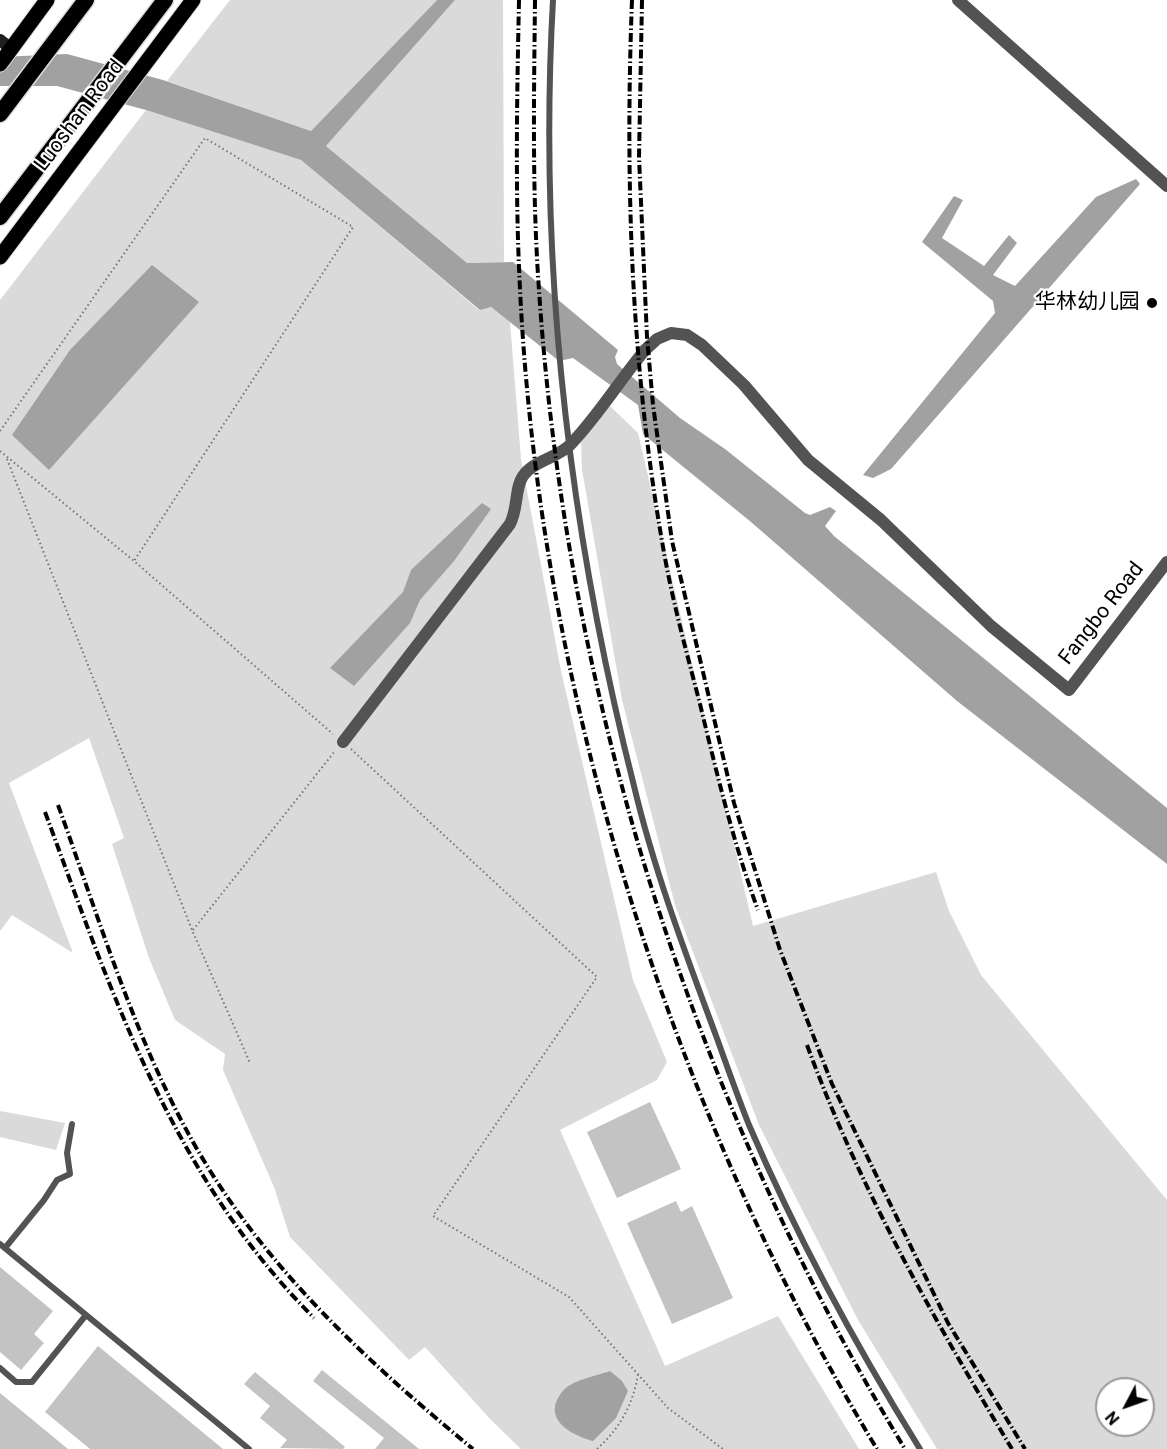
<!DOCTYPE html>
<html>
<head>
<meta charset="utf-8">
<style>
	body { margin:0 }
	#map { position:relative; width:1167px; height:1449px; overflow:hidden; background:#fff; font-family:Roboto,sans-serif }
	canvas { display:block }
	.north { position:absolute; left:1095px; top:1377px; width:60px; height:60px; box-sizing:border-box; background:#fff; border:2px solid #999; border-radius:50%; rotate:229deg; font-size:16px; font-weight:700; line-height:24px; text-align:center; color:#000 }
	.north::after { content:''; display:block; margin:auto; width:21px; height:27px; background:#000; clip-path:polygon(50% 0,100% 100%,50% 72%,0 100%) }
</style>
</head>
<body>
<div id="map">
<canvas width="1167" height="1449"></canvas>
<div class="north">N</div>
</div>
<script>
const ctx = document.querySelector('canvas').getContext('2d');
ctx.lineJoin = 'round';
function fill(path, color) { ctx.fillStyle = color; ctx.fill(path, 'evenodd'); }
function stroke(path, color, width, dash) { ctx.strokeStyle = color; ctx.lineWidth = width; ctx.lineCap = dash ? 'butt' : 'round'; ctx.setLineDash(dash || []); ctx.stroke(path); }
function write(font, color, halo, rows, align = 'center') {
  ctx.font = font + ' Roboto,"Noto Sans SC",sans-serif'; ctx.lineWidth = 4.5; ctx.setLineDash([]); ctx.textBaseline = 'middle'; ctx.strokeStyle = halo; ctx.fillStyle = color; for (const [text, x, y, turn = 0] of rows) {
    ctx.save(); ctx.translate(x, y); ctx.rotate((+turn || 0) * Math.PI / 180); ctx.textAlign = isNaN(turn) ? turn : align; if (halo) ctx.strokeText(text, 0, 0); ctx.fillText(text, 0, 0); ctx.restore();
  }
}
fill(new Path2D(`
	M230,0H437L311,131L167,81Z
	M455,0H503L504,262L467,263L326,146Z
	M146,110L301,160L479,310L491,307L510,322L521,459L561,671L633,980L667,1062L657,1080L560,1130L665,1366L778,1316L859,1449H521L490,1419L425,1347L409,1360L290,1237L274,1187L223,1070L225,1054L175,1020L149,958L112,844L124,838L89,738L9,783L73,953L12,915L0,931V300Z
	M610,406L638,433L753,926L936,872L949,911L981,975L1167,1200V1449H937L858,1320L759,1125L675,905L622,700L582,470L581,442ZM1107,1389H1143V1425H1107Z
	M0,1111L65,1123L56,1150L0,1137Z`), '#dadada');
fill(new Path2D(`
	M437,0H455L326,146L467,263L513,262L618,350L615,357L617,364L680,418L725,449L805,513L810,515L830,507L836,511L825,526L834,536L1167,808V864L957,701L751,522L643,434L638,405L573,358L559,361L491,307L480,310L301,160L146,110L57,86H0V57L67,54L163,80L311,131Z
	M1136,179L1140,184L891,469L873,478L863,475L995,313L993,301L922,242L954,196L963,200L942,238L984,266L1009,235L1017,243L993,275L1015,286L1096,197Z
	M152,265L199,302L49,470L12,435L70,350Z
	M482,503L491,509L454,561L420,600L410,623L354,686L330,668L403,592L411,570Z
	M610,1371L622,1381L628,1391L616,1418L593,1441C571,1435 541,1419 562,1392C571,1380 596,1376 610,1371Z`), '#a1a1a1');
fill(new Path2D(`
	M650,1102L681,1169L617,1198L587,1132Z
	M676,1201L681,1212L692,1206L733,1298L672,1324L627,1223Z
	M0,1267L53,1311L34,1334L44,1343L21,1370L0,1352Z
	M98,1346L223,1449H90L45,1412Z
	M322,1370L419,1449H375L384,1438L313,1381Z
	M255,1372L345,1447L343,1449L280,1448L287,1440L260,1418L270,1406L244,1384Z
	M0,1393L68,1449H0Z`), '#c3c3c3');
const primary = new Path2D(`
	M0,64L47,0
	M0,257L193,0`);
const trunk = new Path2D(`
	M0,114L86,0
	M0,217L165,0`);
stroke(primary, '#dbdbdb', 17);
stroke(trunk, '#dbdbdb', 19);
stroke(new Path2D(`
	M0,431L205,138L353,227L134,561
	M0,451L134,561L333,734
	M7,459L192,930L250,1063
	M351,749L597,977L433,1216L569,1297L668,1408L723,1449
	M193,930L335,751
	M597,1449C620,1428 633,1405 638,1374`), '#757575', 2, [1.5, 3]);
stroke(new Path2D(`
	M553,0C538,265 569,529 634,786C654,870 685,952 715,1033C726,1063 737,1095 749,1125C797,1237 856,1346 920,1449
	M0,1244L249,1449
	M5,1248L44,1200L57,1180L70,1174L67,1153L72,1124
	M0,1368L16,1382H32L86,1315`), '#535353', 6);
stroke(new Path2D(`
	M958,0L1167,186
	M343,742L510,524C518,509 515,487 523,476C533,461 557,458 570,445C598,416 619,381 645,350L657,339L671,333L687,335L702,345L744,385L808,460L881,520L991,626L1069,690L1167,562`), '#535353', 12);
stroke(new Path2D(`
	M0,40L11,49`), '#202020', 12);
stroke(primary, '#000', 15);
stroke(trunk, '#000', 16);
stroke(new Path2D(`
	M519,0C517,96 515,193 520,289C539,688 670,1108 877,1449
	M535,0C534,97 532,193 539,290C566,697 693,1100 905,1449
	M632,0C625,181 631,363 662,541C671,596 686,650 700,704C717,774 733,842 758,910
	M642,0L639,157L647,337L653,405L672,541L734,803L780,950L832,1084L948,1323L1025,1449
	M58,805C99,918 134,1037 193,1142C262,1265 365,1360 473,1449
	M45,812C113,996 171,1174 314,1318
	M807,1045C859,1187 934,1320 1012,1449`), '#000', 4, [9, 3, 1.5, 3]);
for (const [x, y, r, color] of [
	[1152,303,6,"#000"]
]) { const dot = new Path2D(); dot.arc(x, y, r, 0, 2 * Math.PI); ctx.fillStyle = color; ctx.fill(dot); stroke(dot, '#fff', 2); }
write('21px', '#000', '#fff', [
	["Luoshan Road",80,116,-53],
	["Fangbo Road",1102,614,-52]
]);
write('21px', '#000', '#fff', [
	["华林幼儿园",1140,303]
], 'right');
</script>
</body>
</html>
